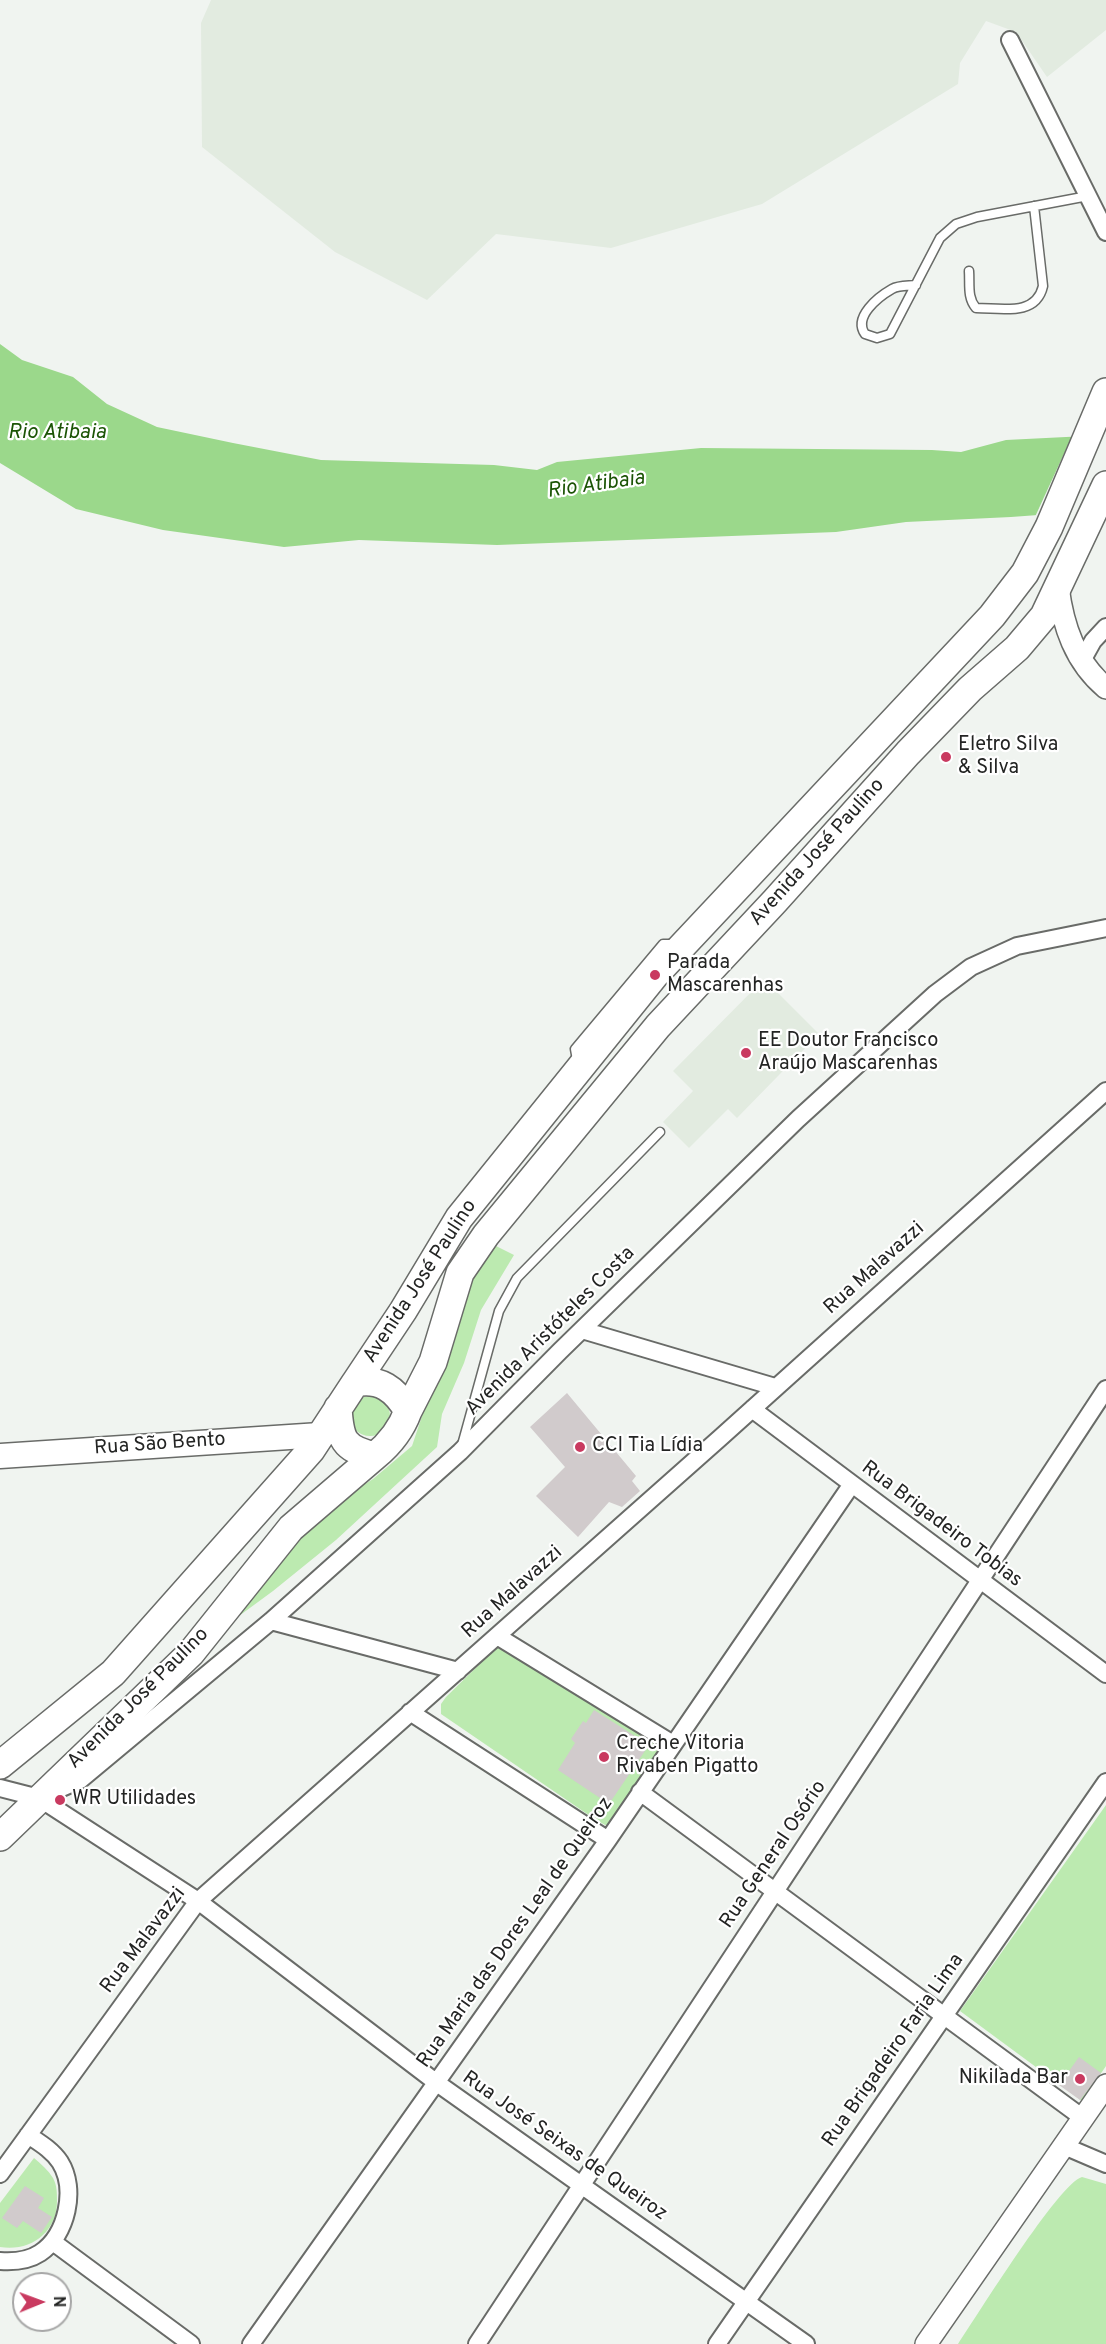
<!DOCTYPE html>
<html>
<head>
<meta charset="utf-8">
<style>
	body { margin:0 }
	#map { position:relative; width:1106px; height:2344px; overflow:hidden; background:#f0f4f0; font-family:Overpass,sans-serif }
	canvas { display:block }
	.north { position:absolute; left:12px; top:2272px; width:60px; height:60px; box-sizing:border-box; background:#fff; border:2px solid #a7a7a7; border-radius:50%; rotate:89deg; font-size:16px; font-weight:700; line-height:24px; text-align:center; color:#232423 }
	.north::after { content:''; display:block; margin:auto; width:21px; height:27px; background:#c93a60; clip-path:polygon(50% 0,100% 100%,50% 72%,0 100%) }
</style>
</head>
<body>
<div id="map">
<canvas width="1106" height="2344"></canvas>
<div class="north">N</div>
</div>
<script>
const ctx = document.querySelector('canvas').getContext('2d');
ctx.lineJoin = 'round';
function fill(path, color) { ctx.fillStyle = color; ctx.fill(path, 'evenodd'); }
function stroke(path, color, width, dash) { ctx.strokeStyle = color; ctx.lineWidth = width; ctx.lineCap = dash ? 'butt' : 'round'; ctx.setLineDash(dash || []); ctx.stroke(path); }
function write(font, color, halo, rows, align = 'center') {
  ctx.font = font + ' Overpass,sans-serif'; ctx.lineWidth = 4.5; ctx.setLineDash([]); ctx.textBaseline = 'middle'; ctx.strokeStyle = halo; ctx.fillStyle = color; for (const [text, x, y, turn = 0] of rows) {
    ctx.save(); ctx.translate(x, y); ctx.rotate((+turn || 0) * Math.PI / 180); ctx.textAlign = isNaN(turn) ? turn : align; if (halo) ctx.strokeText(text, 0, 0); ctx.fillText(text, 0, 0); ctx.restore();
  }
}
fill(new Path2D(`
	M211,0H1106V30L1047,77L1016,32L986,21L960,63L958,84L762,204L611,248L496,234L427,300L335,252L202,147L201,23Z
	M764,979L819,1034L737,1118L728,1109L689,1148L663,1122L693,1091L673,1071Z`), '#e2ebe0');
fill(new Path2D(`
	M492,1244L514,1255L481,1310L464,1363L442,1414L437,1447L336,1540L273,1591L160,1674L319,1513L373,1479L412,1446L469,1275Z
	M350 1416a20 20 0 1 1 40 0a20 20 0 1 1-40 0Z
	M499,1645L660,1745L662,1749L611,1824L607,1826L596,1820L441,1714V1704L446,1697Z
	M1106,1805V2066L1082,2101L960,2011Z
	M34,2158C41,2164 48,2170 53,2178C57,2185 57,2193 57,2201C57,2233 30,2252 0,2247V2203Z
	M1082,2177L1106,2184V2344H958C977,2316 1059,2183 1082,2177Z`), '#bceab0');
fill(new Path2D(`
	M0,344L22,360L73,377L107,404L157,427L233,443L321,460L494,465L537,470L557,462L701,448L932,450L961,452L1006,440L1106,435V510L1011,517L906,522L836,532L497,545L359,540L284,547L163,530L76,509L0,463Z`), '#9bd88b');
fill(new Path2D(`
	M1074,432H1106V513L1034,519Z`), '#f0f4f0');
fill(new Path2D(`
	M567,1393L636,1476L632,1481L640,1491L622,1507L609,1502L578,1537L536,1496L565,1467L530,1427Z
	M594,1710L649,1745L609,1804L558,1770L575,1743L571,1739L583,1721L586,1723Z
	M1079,2057L1101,2073L1080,2100L1059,2085Z
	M25,2186L44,2198L38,2208L52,2217L41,2233L23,2221L17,2228L2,2218Z`), '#d1cbcc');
const service = new Path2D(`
	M969,271C970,284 967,298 976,308C1001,308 1036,317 1043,286L1034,206
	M916,285C908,286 899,285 892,289C878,297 853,317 865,334L877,338L890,334L940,238L956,224L977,217L1088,196
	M577,1060L575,1049L663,944H676
	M462,1445L499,1311L517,1278L660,1132`);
const minor = new Path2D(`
	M1010,40L1106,232
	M1083,659L1093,641L1106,627
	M582,1330L775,1387
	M752,1409L1106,1674
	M271,1621L458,1671
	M497,1636L673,1744
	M410,1712L608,1840
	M0,1788L39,1798L198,1901L437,2083L806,2344
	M57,1790L80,1780L271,1621L460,1452L560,1351L798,1119L935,994L971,967L1017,946L1106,928
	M640,1792L1083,2118
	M1064,2146L1106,2164
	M0,2174L198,1901L720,1438L1106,1091
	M53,2242L191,2344
	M0,2261C14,2262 28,2261 40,2253C67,2235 77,2189 60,2162C52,2150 40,2143 28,2135
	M251,2344L608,1840L852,1484
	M477,2344L1106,1389
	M717,2344L1106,1782`);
const tertiary = new Path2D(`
	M1058,587C1063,626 1075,662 1106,688
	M926,2344L1106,2085`);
const secondary = new Path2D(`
	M0,1456L320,1435`);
const primary = new Path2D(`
	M355,1383L403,1311L459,1218L655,975L992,616L1025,573L1049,527L1106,392
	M408,1411L433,1362L460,1273L486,1235L658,1026L775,901L908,753L970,689L1017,648L1044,616L1106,485
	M0,1765L113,1673L311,1450L355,1383C380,1378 395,1389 408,1411C401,1430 391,1443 375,1456C343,1449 340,1439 338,1408
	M0,1837L191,1653L291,1528L375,1456`);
stroke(service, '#696b68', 11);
stroke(minor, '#696b68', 20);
stroke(tertiary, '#696b68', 24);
stroke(secondary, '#696b68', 27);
stroke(primary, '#696b68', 30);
stroke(service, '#fff', 8);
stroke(minor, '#fff', 16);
stroke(tertiary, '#fff', 21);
stroke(secondary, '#fff', 24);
stroke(primary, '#fff', 27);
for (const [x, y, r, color] of [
	[946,757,6,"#c93a60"],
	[655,975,6,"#c93a60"],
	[746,1053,6,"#c93a60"],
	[580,1447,6,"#c93a60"],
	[604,1757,6,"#c93a60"],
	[60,1800,6,"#c93a60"],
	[1080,2079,6,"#c93a60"]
]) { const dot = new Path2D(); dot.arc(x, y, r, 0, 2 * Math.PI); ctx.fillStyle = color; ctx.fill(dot); stroke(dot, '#fff', 2); }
write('20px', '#232423', '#fff', [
	["Eletro Silva",958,746],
	["& Silva",958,769],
	["Parada",667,964],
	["Mascarenhas",667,987],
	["EE Doutor Francisco",758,1042],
	["Araújo Mascarenhas",758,1065],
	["CCI Tia Lídia",592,1447],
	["Creche Vitoria",616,1745],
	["Rivaben Pigatto",616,1768],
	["WR Utilidades",72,1800],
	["Nikilada Bar",1068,2079,"right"]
], 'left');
write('20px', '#232423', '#fff', [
	["Avenida José Paulino",818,853,-48],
	["Rua Malavazzi",875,1269,-42],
	["Avenida José Paulino",421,1282,-57],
	["Avenida Aristóteles Costa",551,1332,-45],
	["Rua São Bento",160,1445,-4],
	["Rua Brigadeiro Tobias",941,1525,37],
	["Rua Malavazzi",513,1593,-42],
	["Avenida José Paulino",139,1699,-45],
	["Rua General Osório",774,1855,-56],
	["Rua Maria das Dores Leal de Queiroz",516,1933,-55],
	["Rua Malavazzi",144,1941,-53],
	["Rua Brigadeiro Faria Lima",894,2051,-55],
	["Rua José Seixas de Queiroz",564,2147,35]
]);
write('italic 21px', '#1b5405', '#fff', [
	["Rio Atibaia",57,434],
	["Rio Atibaia",596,486,-8]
]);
</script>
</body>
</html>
